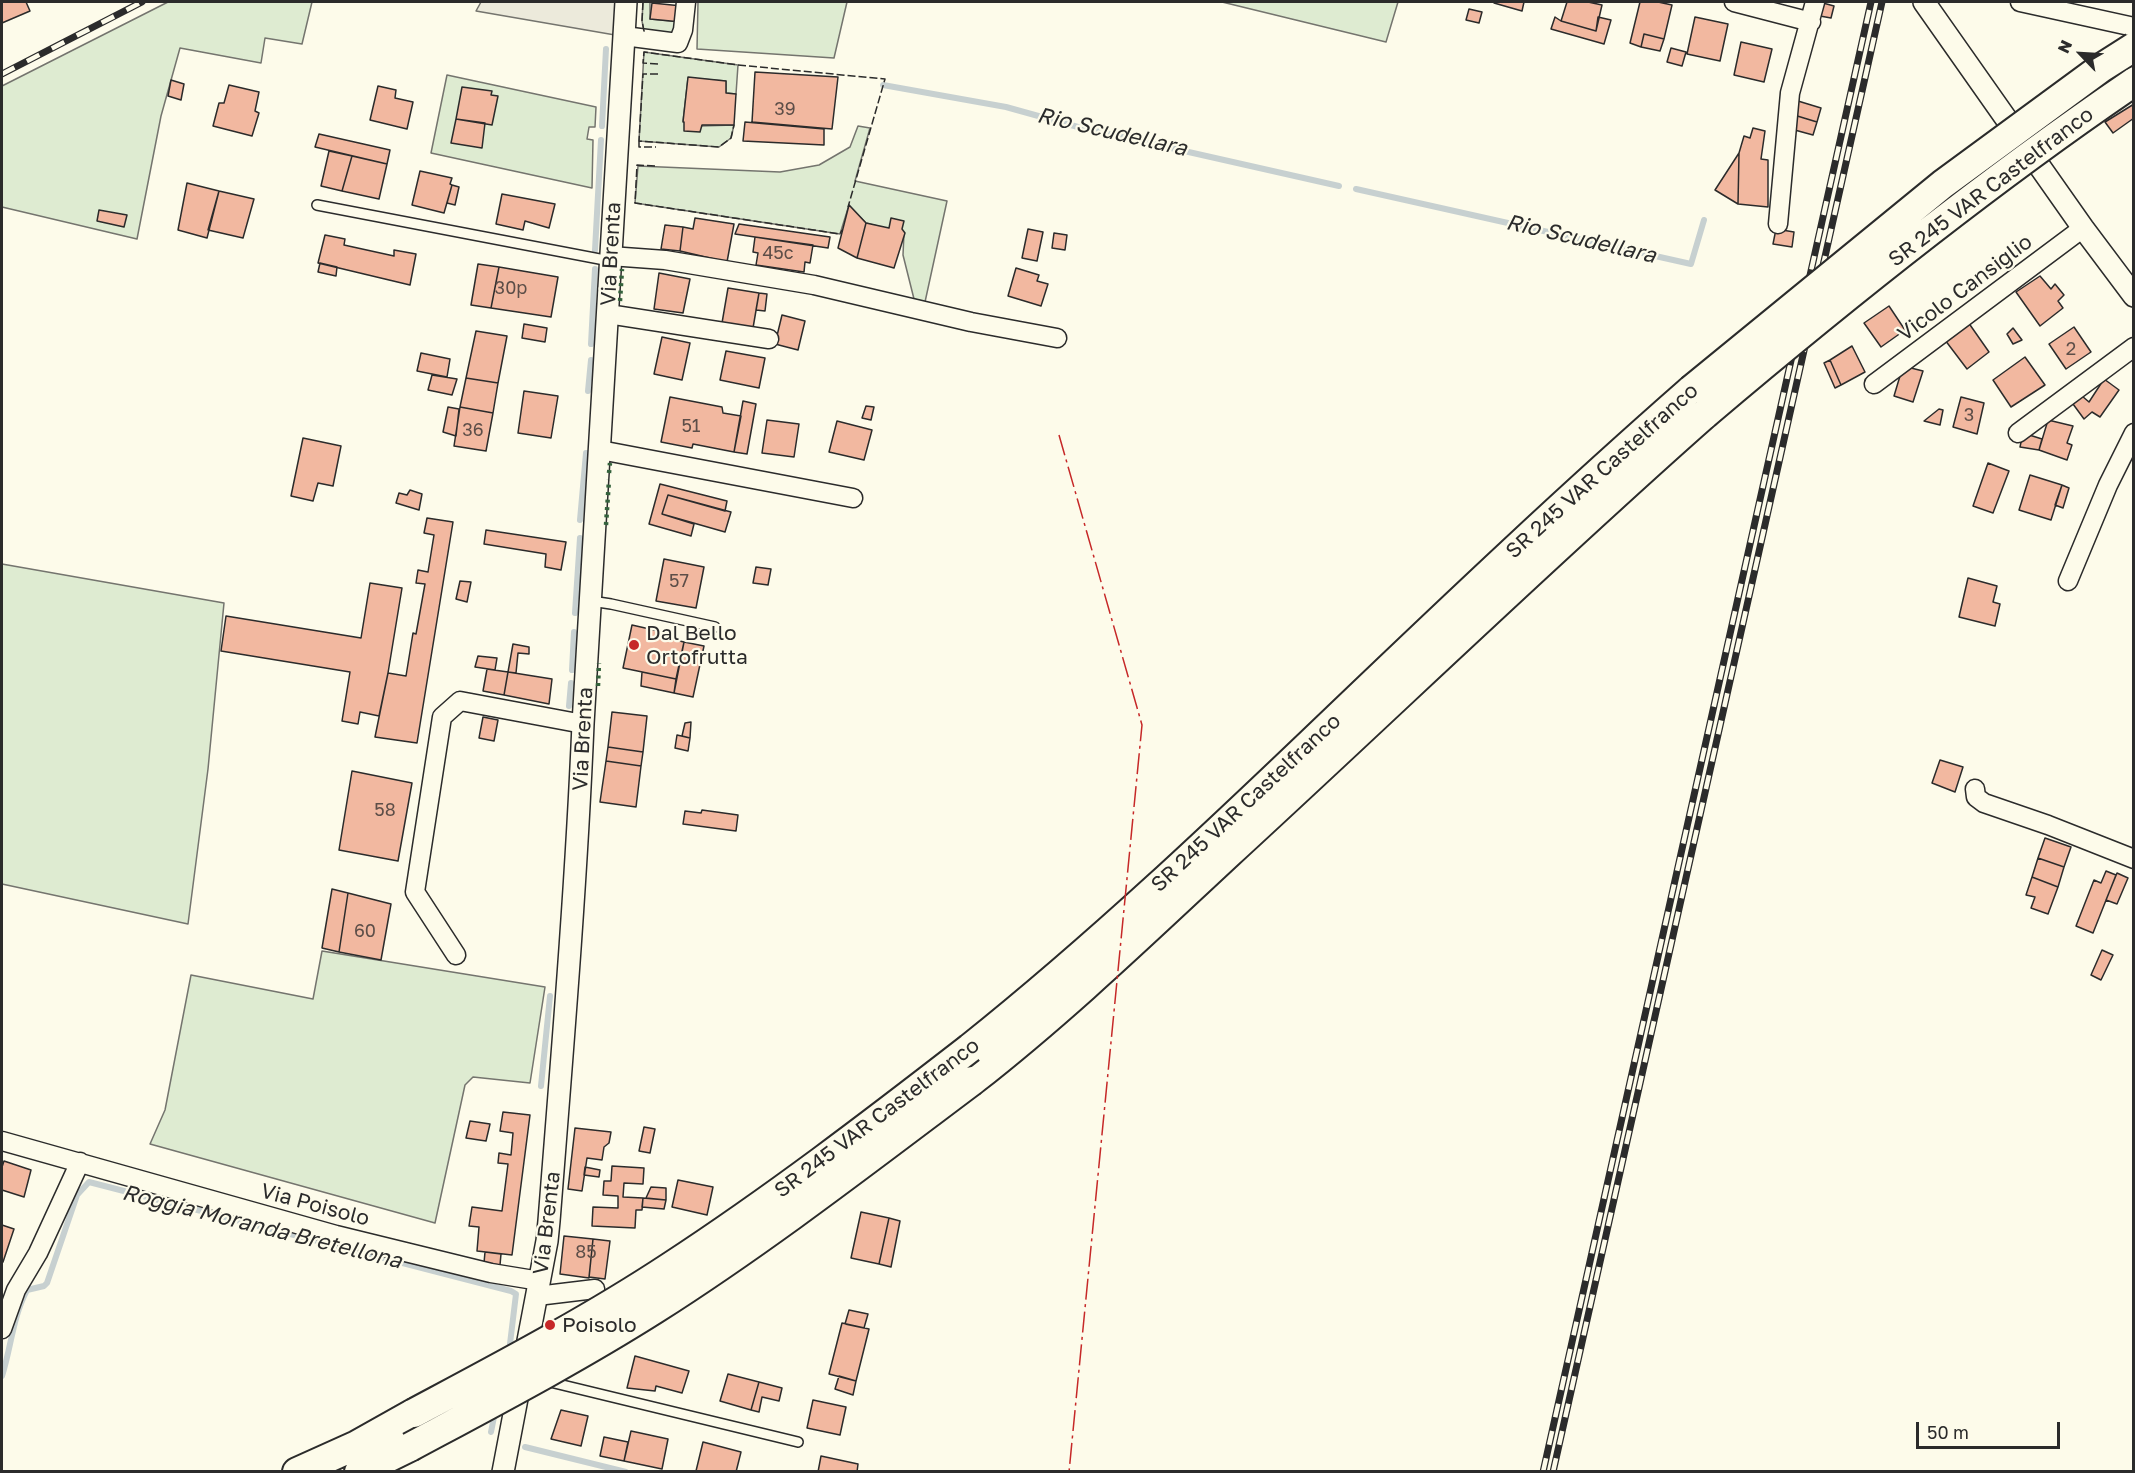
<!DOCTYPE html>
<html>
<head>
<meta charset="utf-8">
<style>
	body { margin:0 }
	#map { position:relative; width:2135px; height:1473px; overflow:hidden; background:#fdfbea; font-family:"Golos Text",sans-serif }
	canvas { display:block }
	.frame { position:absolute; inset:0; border:3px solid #2b2b2b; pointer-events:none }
	.north { position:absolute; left:2051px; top:24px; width:60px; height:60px; -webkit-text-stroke:4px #fdfbea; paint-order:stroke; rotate:295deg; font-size:16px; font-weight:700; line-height:24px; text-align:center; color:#2b2b2b }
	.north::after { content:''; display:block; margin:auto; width:21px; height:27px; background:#2b2b2b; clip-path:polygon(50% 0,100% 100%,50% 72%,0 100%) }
	.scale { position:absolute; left:1916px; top:1422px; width:144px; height:27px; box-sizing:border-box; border:3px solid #2b2b2b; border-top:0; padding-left:8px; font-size:18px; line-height:21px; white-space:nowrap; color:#2b2b2b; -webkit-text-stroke:4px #fdfbea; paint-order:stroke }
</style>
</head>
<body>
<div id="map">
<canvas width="2135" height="1473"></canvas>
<div class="frame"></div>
<div class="north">N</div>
<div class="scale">50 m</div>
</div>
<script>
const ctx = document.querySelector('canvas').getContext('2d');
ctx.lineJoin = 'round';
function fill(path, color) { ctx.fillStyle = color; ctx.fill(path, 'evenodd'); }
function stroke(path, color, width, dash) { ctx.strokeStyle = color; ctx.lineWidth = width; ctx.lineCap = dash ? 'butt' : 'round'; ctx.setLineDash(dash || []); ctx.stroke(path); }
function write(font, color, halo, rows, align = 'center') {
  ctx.font = font + ' "Golos Text",sans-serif'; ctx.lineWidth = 4.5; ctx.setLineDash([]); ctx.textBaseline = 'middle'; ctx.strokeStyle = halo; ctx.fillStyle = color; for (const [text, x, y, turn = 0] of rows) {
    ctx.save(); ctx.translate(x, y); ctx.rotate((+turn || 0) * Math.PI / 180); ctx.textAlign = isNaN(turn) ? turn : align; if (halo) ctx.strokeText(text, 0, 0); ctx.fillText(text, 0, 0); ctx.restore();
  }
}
const green = new Path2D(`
	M168,2H312L302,44L265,38L261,63L180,48L161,116L137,239L2,207V86Z
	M643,2H650V19L681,22L673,36L644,31L642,21Z
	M698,2H847L834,58L697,49Z
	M1222,2H1398L1386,42Z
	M644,52L738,65L736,94L726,93V81L688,78L683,121L701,126L734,125L731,138L719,147L639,141Z
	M447,75L596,107L595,127H589L587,139L593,140L592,188L431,153Z
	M858,126L870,128L855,181L947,201L925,302L914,299L903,255L904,233L866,223L849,205L840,234L635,203L638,166L780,172L819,165L850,147Z
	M2,564L224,603L208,769L188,924L2,884Z
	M322,951L545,987L530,1083L473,1077L465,1085L435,1223L150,1144L165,1110L191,975L313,999Z`);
fill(green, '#deebd1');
stroke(green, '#74746e', 1.5);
const parking = new Path2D(`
	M481,2H617L615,35L476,11Z`);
fill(parking, '#eceadb');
stroke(parking, '#74746e', 1.5);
stroke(new Path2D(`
	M883,85L1006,107L1078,127L1339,186
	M602,126L606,49
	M1356,189L1691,264L1704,220
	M595,250L601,140
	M591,344L595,269
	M588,391L591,360
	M580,520L586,453
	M575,613L580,538
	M572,670L574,632
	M569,706L571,683
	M541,1086L550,996
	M2,1376C11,1348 13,1316 27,1290L44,1286L47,1283L77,1195L89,1182L511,1291L516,1294L509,1352
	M491,1432L495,1412
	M525,1447L626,1472`), '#c7d0d0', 6);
const building = new Path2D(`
	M2,2H26L30,11L2,23Z
	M1495,2H1524L1522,11L1494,3Z
	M1567,2H1588L1602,5L1596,31L1561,21Z
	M1640,2H1658L1672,5L1664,39L1644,34L1641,47L1630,43Z
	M652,3L682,6L681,22L650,19Z
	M1823,3L1834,6L1831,18L1820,16Z
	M1469,9L1482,12L1479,23L1466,20Z
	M1555,17L1561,21L1596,31L1598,17L1611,20L1604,44L1551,29Z
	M1695,17L1728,24L1720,61L1687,54Z
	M1644,34L1664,39L1660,51L1641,47Z
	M1741,42L1772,49L1764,82L1734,75Z
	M1671,48L1686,52L1682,66L1667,62Z
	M755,72L838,77L832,129L752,122Z
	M688,77L726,81V93L736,94L734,125H702L700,132L684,131V122H683Z
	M171,80L184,84L181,100L168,96Z
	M229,85L259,92L255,111L259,113L252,136L213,126L219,103H224Z
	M378,86L396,90L395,98L413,102L407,129L370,120Z
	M462,87L492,91L491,95L498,96L492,125L456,119Z
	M1798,101L1821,108L1817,122L1794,115Z
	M2134,104V118L2113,133L2105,122Z
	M1794,115L1817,122L1813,135L1791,129Z
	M456,119L485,123L482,148L451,143Z
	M745,122L824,129V145L743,141Z
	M1753,128L1765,131L1761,159L1768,160V207L1738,204L1739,153L1744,136L1750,138Z
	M319,134L390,150L387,164L315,147Z
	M329,151L352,156L342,191L321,186Z
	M1739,153L1738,204L1715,190Z
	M352,156L387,164L379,199L342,191Z
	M420,171L452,178L450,184L452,185L444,213L412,205Z
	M187,183L219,191L207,238L178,230Z
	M452,185L459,187L455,205L447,203Z
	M219,191L254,199L243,238L208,230Z
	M502,194L555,204L549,228L525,221L523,230L496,224Z
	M849,205L866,223L857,258L838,248Z
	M99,210L127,215L124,227L97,221Z
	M695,218L734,224L727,262L680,251L683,227L693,229Z
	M891,218L904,221L902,229L905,233L894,268L857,258L866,223L889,228Z
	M739,224L830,237L828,248L735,234Z
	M665,225L683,227L680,251L661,249Z
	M1028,229L1043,232L1037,261L1022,258Z
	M1776,229L1794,232L1792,247L1773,244Z
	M1054,233L1067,235L1065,250L1052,248Z
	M325,235L345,239L344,245L394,256V250L416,254L410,285L318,263Z
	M755,237L813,245L810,263L805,262L804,272L756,265L758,253L753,252Z
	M320,263L337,267L336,276L318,272Z
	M478,264L499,267L491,308L471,305Z
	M499,267L558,277L551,317L491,308Z
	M1016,268L1039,275L1037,281L1048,284L1041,306L1008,296Z
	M659,273L690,279L683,313L654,309Z
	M2040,276L2051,289L2055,284L2064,295L2058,301L2063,308L2040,326L2016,292Z
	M728,288L759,293L753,328L722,323Z
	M759,293L767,294L765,311L756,310Z
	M1889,306L1905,330L1881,347L1864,323Z
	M782,315L805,321L798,350L775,344Z
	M1968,322L1989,352L1967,369L1945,340Z
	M524,324L547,328L545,342L522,338Z
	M2074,327L2091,352L2066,369L2049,344Z
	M2013,328L2022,340L2013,344L2007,334Z
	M476,331L507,336L498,383L466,378Z
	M662,337L690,343L682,380L654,374Z
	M1852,346L1865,372L1841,385L1830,360Z
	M726,351L765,358L759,388L720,380Z
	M421,353L450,359L447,377L417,371Z
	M2025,357L2045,385L2011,407L1993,380Z
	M1830,360L1841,385L1835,388L1824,363Z
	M1903,366L1923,371L1913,402L1894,396Z
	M432,375L457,379L452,395L428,390Z
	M466,378L498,383L493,413L460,407Z
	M2104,379L2119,390L2100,417L2092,412L2084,419L2073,404L2082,396L2089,402Z
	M524,391L558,396L551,438L518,433Z
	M670,397L722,407L723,413L741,416L734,452L693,444L692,448L661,442Z
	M1961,397L1984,403L1977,434L1953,427Z
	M743,401L756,404L747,454L734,452Z
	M866,406L874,407L871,420L862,418Z
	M448,407L459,409L456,436L443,432Z
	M460,407L493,413L486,451L454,446Z
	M1939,409L1943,410L1940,425L1924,421Z
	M767,420L799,424L794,457L762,453Z
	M2048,420L2073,426L2067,443L2072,445L2067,460L2039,450Z
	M837,421L872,430L864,460L829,452Z
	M2023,433L2042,439L2039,450L2020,447Z
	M303,438L341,446L333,486L318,483L313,501L291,496Z
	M1988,463L2009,471L1993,513L1973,506Z
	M2030,475L2062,485L2051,520L2019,510Z
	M660,484L727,501L725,511L668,495L662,514L694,524L691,536L649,524Z
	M2062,485L2069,488L2063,508L2055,505Z
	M410,490L422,494L419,510L396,503L399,493L407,495Z
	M668,495L731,512L725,532L662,514Z
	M427,518L453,522L417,743L375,737L388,673L406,676L413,633L416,634L425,584L416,583L418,570L428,572L434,535L424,533Z
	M486,530L566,542L561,570L545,567L546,554L484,544Z
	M664,559L704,567L696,608L656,601Z
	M756,567L771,569L768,585L753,583Z
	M1968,578L1997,586L1993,602L2000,604L1995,626L1959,617Z
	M460,581L471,582L467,602L456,599Z
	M370,583L402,588L388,673L379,716L360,712L358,724L342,721L350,672L221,651L226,616L361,638Z
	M632,625L667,633L666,638L684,642L676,679L623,668Z
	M684,642L704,646L693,697L674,693Z
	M513,644L529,647V654L518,653L516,673L508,672Z
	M478,656L497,658L495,670L475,667Z
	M487,669L508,672L504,695L483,691Z
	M508,672L552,679L549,704L504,695Z
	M642,672L676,679L674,693L641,686Z
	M612,712L647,716L643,752L608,747Z
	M483,717L498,720L494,741L479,738Z
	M691,722L690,738L682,736L685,723Z
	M677,735L690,738L688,751L675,748Z
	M608,747L643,752L641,766L606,761Z
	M1940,760L1963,767L1955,792L1932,783Z
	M606,761L641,766L636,807L600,802Z
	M352,771L412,783L398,861L339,850Z
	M702,810L738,815L736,831L683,824L685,811L701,813Z
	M2045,838L2071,847L2064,867L2038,858Z
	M2038,858L2064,867L2058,887L2032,877Z
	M2106,871L2116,875L2093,933L2076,926L2094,880L2101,883Z
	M2117,873L2128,878L2117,904L2106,900Z
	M2032,877L2058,887L2048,914L2031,908L2035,897L2026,895Z
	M332,889L348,893L339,952L322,948Z
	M348,893L391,904L381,960L339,952Z
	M2102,950L2113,955L2101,980L2091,975Z
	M503,1112L530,1115L512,1255L477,1251L479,1227L469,1226L472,1207L502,1211L508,1164L498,1163L499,1153L511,1155L513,1133L500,1131Z
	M470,1121L490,1124L486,1141L466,1138Z
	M644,1127L655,1129L650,1153L639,1151Z
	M575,1128L611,1132L609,1143L604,1147L602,1160L587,1158L582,1191L568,1189Z
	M4,1161L31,1170L24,1197L2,1190V1167Z
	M612,1166L644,1168L643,1184L624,1183L623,1197L643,1198L642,1210H636L635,1228L592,1226L593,1207L618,1208V1196L603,1195L604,1181H611Z
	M585,1167L600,1170L599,1177L584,1175Z
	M678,1180L713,1187L707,1215L672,1207Z
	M651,1187L666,1188V1200L646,1198Z
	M643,1198L666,1200L664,1209L642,1207Z
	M861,1212L889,1218L879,1264L851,1258Z
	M889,1218L900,1221L891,1267L879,1264Z
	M2,1225L14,1229L3,1262L2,1261Z
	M564,1236L593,1239L589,1278L560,1274Z
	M593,1239L610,1241L605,1279L589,1277Z
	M485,1252L501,1254L500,1265L484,1263Z
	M849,1310L868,1314L864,1328L845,1324Z
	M842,1323L869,1329L856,1381L829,1374Z
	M635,1356L689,1371L682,1393L656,1386L655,1391L627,1388Z
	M728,1374L759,1382L751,1410L720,1401Z
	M839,1376L856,1381L853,1395L835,1389Z
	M759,1382L782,1388L779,1401L762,1397L759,1412L751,1410Z
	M813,1400L846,1407L840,1435L807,1428Z
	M561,1410L588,1416L581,1446L551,1439Z
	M631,1431L668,1439L662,1469L624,1461Z
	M604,1437L628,1442L624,1461L600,1456Z
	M703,1442L741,1452L736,1472L696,1471Z
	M821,1456L858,1464L857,1472H818Z`);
fill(building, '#f2b8a0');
stroke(building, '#2b2b2b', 1.5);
const service = new Path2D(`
	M317,205L610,261
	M591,601L611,604L715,627
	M546,1381L798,1442`);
const minor = new Path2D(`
	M1734,2L1811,22
	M2020,2L2134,27
	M624,36L678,43L683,30L686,2
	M1778,224L1790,93L1815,2
	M610,256L665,260L814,285L971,322L1057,338
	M608,314L769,339
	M1874,384L2083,228
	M2018,433L2134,347
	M600,450L853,498
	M2068,581L2108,485L2134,433
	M1975,789L1976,797L1984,803L2048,825L2134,859
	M456,955L415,892L442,717L460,701L583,724
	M2,1141L336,1235L491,1273L540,1281
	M537,1296L595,1289
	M2,1329L16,1290L38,1253L80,1162`);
const tertiary = new Path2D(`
	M1924,2L2083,228L2134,296
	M503,1472C518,1395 533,1318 547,1241L549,1221C562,1056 576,890 583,724L626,2`);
const trunk = new Path2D(`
	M970,1048C1099,945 1219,831 1338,717C1454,606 1570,496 1691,390
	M972,1081C1063,1010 1145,931 1229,853C1388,707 1543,557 1705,414
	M297,1472L357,1445L414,1413
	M359,1472L410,1447`);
stroke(service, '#2b2b2b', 12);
stroke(minor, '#2b2b2b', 21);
stroke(tertiary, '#2b2b2b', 24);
stroke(trunk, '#2b2b2b', 32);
stroke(service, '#fdfbea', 9);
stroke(minor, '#fdfbea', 18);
stroke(tertiary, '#fdfbea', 21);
stroke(trunk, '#fdfbea', 28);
const rail = new Path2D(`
	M2,74L142,2
	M1543,1472L1871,2
	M1553,1472L1882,2`);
stroke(rail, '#2b2b2b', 7);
stroke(rail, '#fdfbea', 4.5, [14]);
const trunkBridge = new Path2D(`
	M1691,390L1943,184L2101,68L2134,47
	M1705,414C1843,297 1984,184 2134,82
	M414,1413C500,1367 588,1321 670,1267C774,1199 872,1124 970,1048
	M410,1447C492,1403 576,1359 655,1309C765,1239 868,1159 972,1081`);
stroke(trunkBridge, '#2b2b2b', 32, []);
stroke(trunkBridge, '#fdfbea', 28);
stroke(new Path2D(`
	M620,301L622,269
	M609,473L610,463
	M606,525L609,480
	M598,686L599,663`), '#34623c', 4.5, [3, 4.5]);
stroke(new Path2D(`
	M643,2L642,21L644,31L647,33
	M658,64L643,63L644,52L738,65L885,79L848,207
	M658,74H643L639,141L719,147L731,138L734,125
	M639,141V147H656
	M655,166L637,165L635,203L840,234L842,230`), '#2b2b2b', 1.5, [8, 3]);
stroke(new Path2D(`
	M1059,435L1142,725L1069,1472`), '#c62828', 1.5, [21, 4.5, 3, 4.5]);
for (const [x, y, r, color] of [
	[634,645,6,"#c62828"],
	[550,1325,6,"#c62828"]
]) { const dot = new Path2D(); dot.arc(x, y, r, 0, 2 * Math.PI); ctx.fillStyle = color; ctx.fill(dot); stroke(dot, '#fdfbea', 2); }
write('18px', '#5d4e48', null, [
	["39",785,109],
	["45c",778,253],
	["30p",511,288],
	["2",2071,349],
	["3",1969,415],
	["51",691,426],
	["36",473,430],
	["57",679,581],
	["58",385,810],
	["60",365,931],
	["85",586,1252]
]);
write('21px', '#2b2b2b', '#fdfbea', [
	["SR 245 VAR Castelfranco",1991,187,-37],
	["Via Brenta",611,254,-87],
	["Vicolo Cansiglio",1965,288,-37],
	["SR 245 VAR Castelfranco",1602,471,-42],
	["Via Brenta",583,739,-87],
	["SR 245 VAR Castelfranco",1246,803,-43],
	["SR 245 VAR Castelfranco",877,1118,-37],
	["Via Poisolo",315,1205,15],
	["Via Brenta",547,1223,-83]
]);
write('21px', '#2b2b2b', '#fdfbea', [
	["Dal Bello",646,633],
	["Ortofrutta",646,657],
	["Poisolo",562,1325]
], 'left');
write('italic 22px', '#2b2b2b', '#fdfbea', [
	["Rio Scudellara",1112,132,13],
	["Rio Scudellara",1581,239,13],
	["Roggia Moranda Bretellona",262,1227,14]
]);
</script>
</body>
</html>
